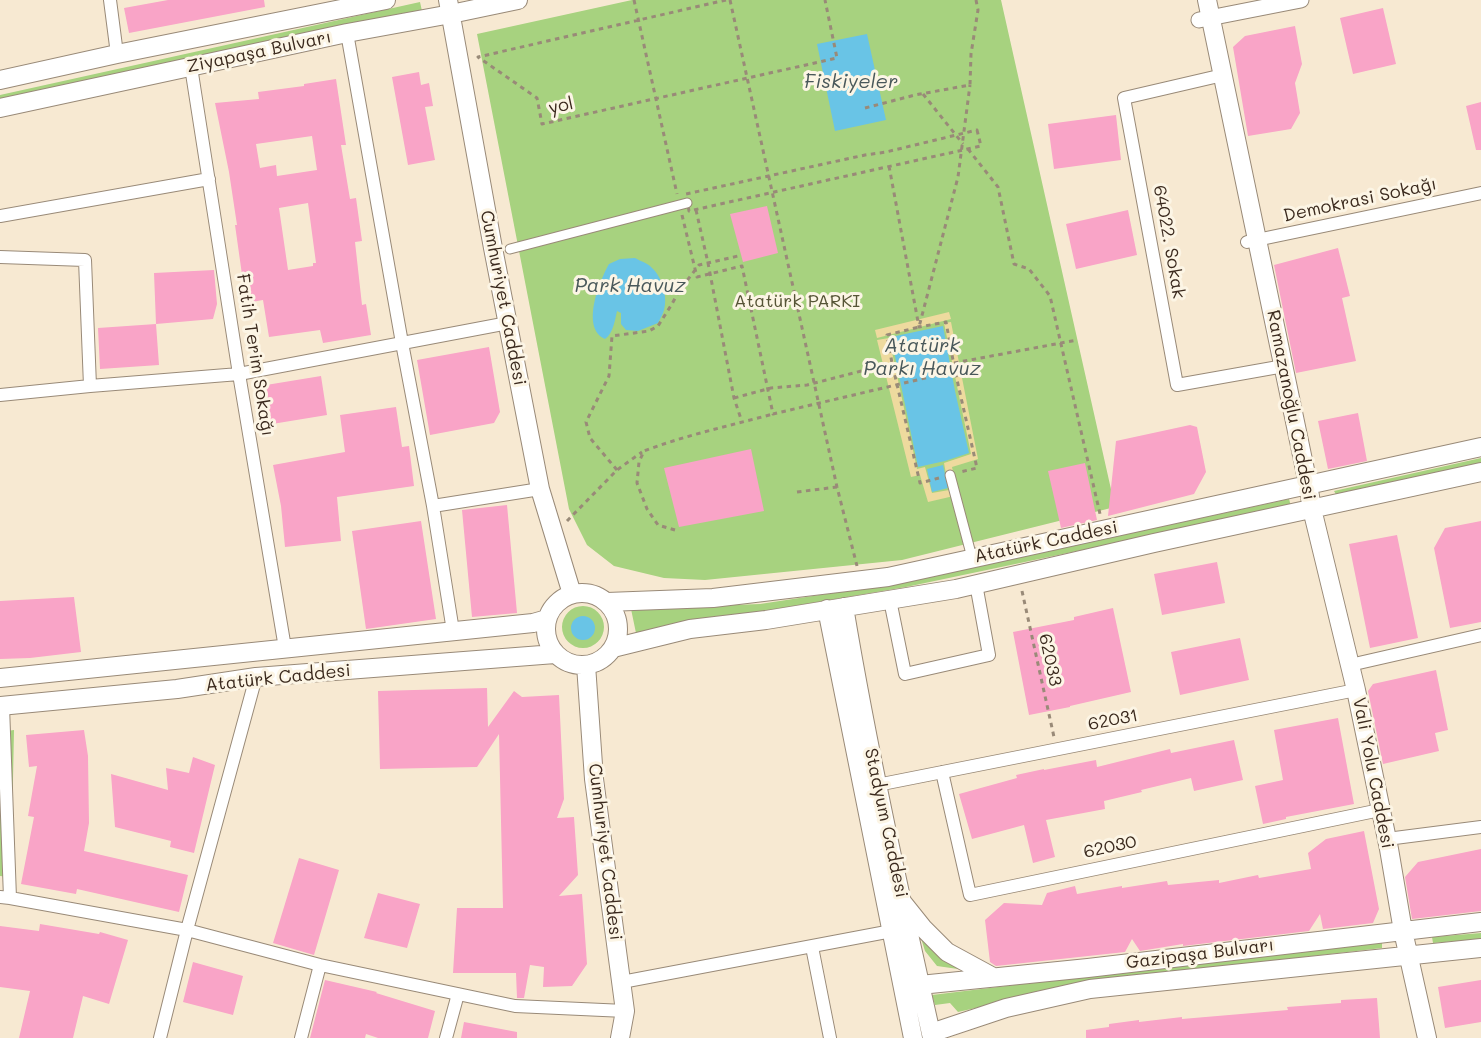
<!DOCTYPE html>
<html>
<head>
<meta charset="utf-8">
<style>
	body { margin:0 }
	canvas { display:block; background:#f7e9d2 }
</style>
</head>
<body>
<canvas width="1481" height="1038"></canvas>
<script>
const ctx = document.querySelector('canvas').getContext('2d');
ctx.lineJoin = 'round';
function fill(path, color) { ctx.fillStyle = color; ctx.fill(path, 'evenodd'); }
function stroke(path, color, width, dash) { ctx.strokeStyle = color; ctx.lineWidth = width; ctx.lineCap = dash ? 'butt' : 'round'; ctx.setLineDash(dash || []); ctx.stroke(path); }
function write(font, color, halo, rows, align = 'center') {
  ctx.font = font + ' Mali,sans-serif'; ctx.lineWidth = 6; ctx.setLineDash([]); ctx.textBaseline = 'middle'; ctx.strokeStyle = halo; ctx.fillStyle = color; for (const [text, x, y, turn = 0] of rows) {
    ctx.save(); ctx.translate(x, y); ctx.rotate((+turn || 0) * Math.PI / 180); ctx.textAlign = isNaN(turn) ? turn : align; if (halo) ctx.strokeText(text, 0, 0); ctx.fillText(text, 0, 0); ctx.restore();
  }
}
fill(new Path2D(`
	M632,0H1001L1115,507L902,560L705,580L664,578L614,566L587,545L569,509L477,34Z
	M420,2L422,11L0,105V95Z
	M1481,458V465L1337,496L1334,491Z
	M1289,499L1291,506L906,587L636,633L631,609L760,604L905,582Z
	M562 627a21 21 0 1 1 42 0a21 21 0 1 1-42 0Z
	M14,730L11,877L0,876V732Z
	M919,932L972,971L937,966L925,951Z
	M1481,933V939L1433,943L1432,937Z
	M1382,943V948L1090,982L958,1012L950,1003L935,1005L932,995L1088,976Z`), '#a7d27f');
fill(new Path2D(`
	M949,312L951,319L877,338L875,330Z
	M951,322L978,459L952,467L958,495L928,502L920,475L911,477L877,340L889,338L917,469L925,467L932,493L949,490L944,463L971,454L944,323Z`), '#eeda9e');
fill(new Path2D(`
	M867,34L886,120L835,131L817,44Z
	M635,258C640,261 648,263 652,268C662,277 668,297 664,310C663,314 660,319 658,323L638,331L626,330L621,324V313L617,311C615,320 613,334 605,339C580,328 600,280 609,264L620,259Z
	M943,326L955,391L969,453L945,461L918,467L891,337Z
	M943,465L948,488L932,492L927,469Z
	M571 628a12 12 0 1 1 24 0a12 12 0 1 1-24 0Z`), '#69c4e6');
fill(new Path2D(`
	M168,0H264L265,7L129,33L124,8Z
	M1383,8L1396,64L1353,74L1340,18Z
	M1295,26L1302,64L1295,83L1300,113L1291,129L1248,136L1233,47L1245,36Z
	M419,72L421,85L429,83L433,106L425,107L435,160L408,165L392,77Z
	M336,79L346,145H341L350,199L356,198L362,241L355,242L362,305L366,304L371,335L323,343L320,330L269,337L263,300L246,303L235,225H237L229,172L215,103L259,99L258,92L304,86V84ZM312,136L317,170L277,176L276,165L260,168L256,144ZM308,203L316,263H313V266L288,270L279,208Z
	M1481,102V150H1476L1466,106Z
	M1116,115L1121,160L1054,169L1048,124Z
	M767,206L778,253L743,262L730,214Z
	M1128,210L1137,255L1076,269L1066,224Z
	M1338,248L1350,296L1342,298L1356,361L1296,373L1274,265Z
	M214,270L217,304L213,319L156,324L154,273Z
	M156,324L159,365L100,369L98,328Z
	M489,347L500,412L494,423L430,435L417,360Z
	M321,376L327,415L266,425L260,386Z
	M396,407L402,447L409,446L414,486L337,497L341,541L285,547L281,506L273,465L345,452L340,415Z
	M1358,413L1367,461L1328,469L1318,421Z
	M1190,425L1197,427L1206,472L1194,494L1108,516L1116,441Z
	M751,449L764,511L679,527L664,468Z
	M1085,463L1097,520L1061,528L1048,471Z
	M507,505L517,613L472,617L462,510Z
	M421,521L436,619L366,629L352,531Z
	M1481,521V622L1450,628L1434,548L1445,528Z
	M1397,535L1418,638L1370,648L1349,544Z
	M1217,562L1225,603L1162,615L1154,574Z
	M74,597L81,652L30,658L0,659V601Z
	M1113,608L1131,692L1070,706V707L1029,715L1013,632L1074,620V617Z
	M1240,638L1249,680L1180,695L1171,652Z
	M1436,670L1448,730L1435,733L1439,751L1383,764L1368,691L1373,684Z
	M487,688L488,727L514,691L522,697L559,695L564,799L557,818L574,817L578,875L559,896L582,894L587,964L572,986L543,987L544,967L530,965L524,998H517L516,973H453L457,908H503L499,734L477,767L380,769L378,691Z
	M1338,718L1354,804L1286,817V819L1263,824L1255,786L1283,780L1274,730Z
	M84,730L88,756L89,823L84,851L188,875L179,912L77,889L76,894L21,884L34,817L28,816L37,766L29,767L26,735Z
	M1234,740L1243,780L1194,791L1191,778L1141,790L1142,792L1104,801L1105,809L1046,820L1055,857L1033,863L1024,825L972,839L959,794L1017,778L1016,775L1044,769V770L1096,760L1097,767L1170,749L1171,753Z
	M193,757L215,765L194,853L170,847L171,841L115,827L111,774L168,790L166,768L189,773Z
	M1364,831L1379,909L1373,923L1323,929L1320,914L1309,931L1183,946V944L1140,951L1132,939L1125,952L996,966L990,962L985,920L1004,903L1042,905L1047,893L1075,886L1077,894L1122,886V888L1167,881L1168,885L1219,880V883L1258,875L1259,878L1311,869L1308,853L1326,839Z
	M1481,849V911L1412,919L1405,877L1418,862Z
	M299,858L339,870L314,955L273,943Z
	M378,893L420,904L407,948L364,938Z
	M40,924L99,934L100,932L128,940L109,1004L83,996L73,1038H19L30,991L0,987V926L39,931Z
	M193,962L243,976L233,1015L183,1002Z
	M325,980L377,992L376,993L435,1011L428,1038H378L366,1034L365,1038H310Z
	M1481,980V1022L1445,1028L1438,987Z
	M1377,998L1380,1038H1086V1030L1109,1027V1024L1139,1020V1022L1182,1017V1019L1288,1010L1287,1007L1341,1003V1000Z
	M464,1022L517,1032V1038H461Z`), '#f9a4c7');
const pedestrian = new Path2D(`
	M510,249L687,203
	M950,475L970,550`);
const minor = new Path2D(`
	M110,0L117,54
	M347,33L402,343L433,506L453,631
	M191,67L239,374L285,648
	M1223,75L1124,98L1177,385L1284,366
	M0,216L209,179
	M1247,242L1481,193
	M0,257L85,260L90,386
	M0,395L90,386L239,374L508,323
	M433,506L540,489
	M890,600L905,674L989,655L976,584
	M1350,665L1481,635
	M3,706L10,898
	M942,772L970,895L1380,810
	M877,785L1356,690
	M1387,839L1481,827
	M0,897L10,898L187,930L320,965L515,1006L625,1011
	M812,947L830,1038
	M622,982L897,930
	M160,1038L187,930L256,677
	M301,1038L320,965
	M446,1038L458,994`);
const tertiary = new Path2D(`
	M1199,20L1301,0`);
const secondary = new Path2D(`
	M448,0L493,248L540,489L572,594
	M1207,0L1308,484L1312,509L1356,690L1389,849L1403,931L1427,1038
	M0,80L117,54L386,0
	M0,108L347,33L451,14L518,0
	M546 629a36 36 0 1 1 72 0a36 36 0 1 1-72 0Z
	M607,602L713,598L888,577L1481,447
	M844,607C868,751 900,895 932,1038
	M827,609L913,1038
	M613,648L690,629L766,620L956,589L1154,543L1481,472
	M586,665L594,779L625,1011L620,1038
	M0,678L533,623L547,619
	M0,706L177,689L256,677L555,654
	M903,903L923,928L947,952L993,977
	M920,985L1088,968L1481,922
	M931,1033L1006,1008L1090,989L1481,948`);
stroke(pedestrian, '#998a78', 11);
stroke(minor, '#998a78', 14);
stroke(tertiary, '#998a78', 17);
stroke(secondary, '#998a78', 20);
stroke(new Path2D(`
	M634,0L677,194
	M726,0L478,57L537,98L542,124L837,58L825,0
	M730,0L837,487L857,566
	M923,94L963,144
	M865,108L915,95L970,85L971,54L978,10L976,0
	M977,130L981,146L689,211L686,194L865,155L886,152Z
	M968,149L998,187L1014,264L1029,269L1050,296L1100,514
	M889,166L919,327L946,322L955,371L977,468L960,472
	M696,210L708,263L734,398L742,422
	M682,215L697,277L742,266L773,414L955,371
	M954,363L1077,340
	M734,398L771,388L807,385L892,363
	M617,470L590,438L586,422L609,376L612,336L649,331L658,326L672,304L679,291L699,265L738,256
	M939,478L920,483L892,363L887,335L919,327L958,177L970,85
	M797,492L837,487
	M567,521L617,470L642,452
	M675,530L658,525L647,509L637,483L639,462L644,451C686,435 729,426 773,414
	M1022,591L1054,737`), '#998a78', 3, [4.5, 4.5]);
stroke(pedestrian, '#fff', 9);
stroke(minor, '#fff', 12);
stroke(tertiary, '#fff', 15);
stroke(secondary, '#fff', 18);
write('18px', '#3b2a1e', '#fcf5e5', [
	["Ziyapaşa Bulvarı",259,52,-12],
	["yol",561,106,-12],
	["Demokrasi Sokağı",1360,200,-12],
	["64022. Sokak",1169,242,80],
	["Cumhuriyet Caddesi",503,298,79],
	["Fatih Terim Sokağı",255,355,81],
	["Ramazanoğlu Caddesi",1291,405,79],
	["Atatürk Caddesi",1046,542,-12],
	["62033",1050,660,78],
	["Atatürk Caddesi",278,678,-6],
	["62031",1113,720,-11],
	["Vali Yolu Caddesi",1373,773,79],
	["Stadyum Caddesi",886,823,78],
	["62030",1110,847,-12],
	["Cumhuriyet Caddesi",605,852,83],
	["Gazipaşa Bulvarı",1200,954,-7]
]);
write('18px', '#565436', '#fcf5e5', [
	["Atatürk PARKI",797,301]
]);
write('italic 20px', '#49585a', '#fcf5e5', [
	["Fiskiyeler",851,82],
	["Park Havuz",630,286],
	["Atatürk",922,346],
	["Parkı Havuz",922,369]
]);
</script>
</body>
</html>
